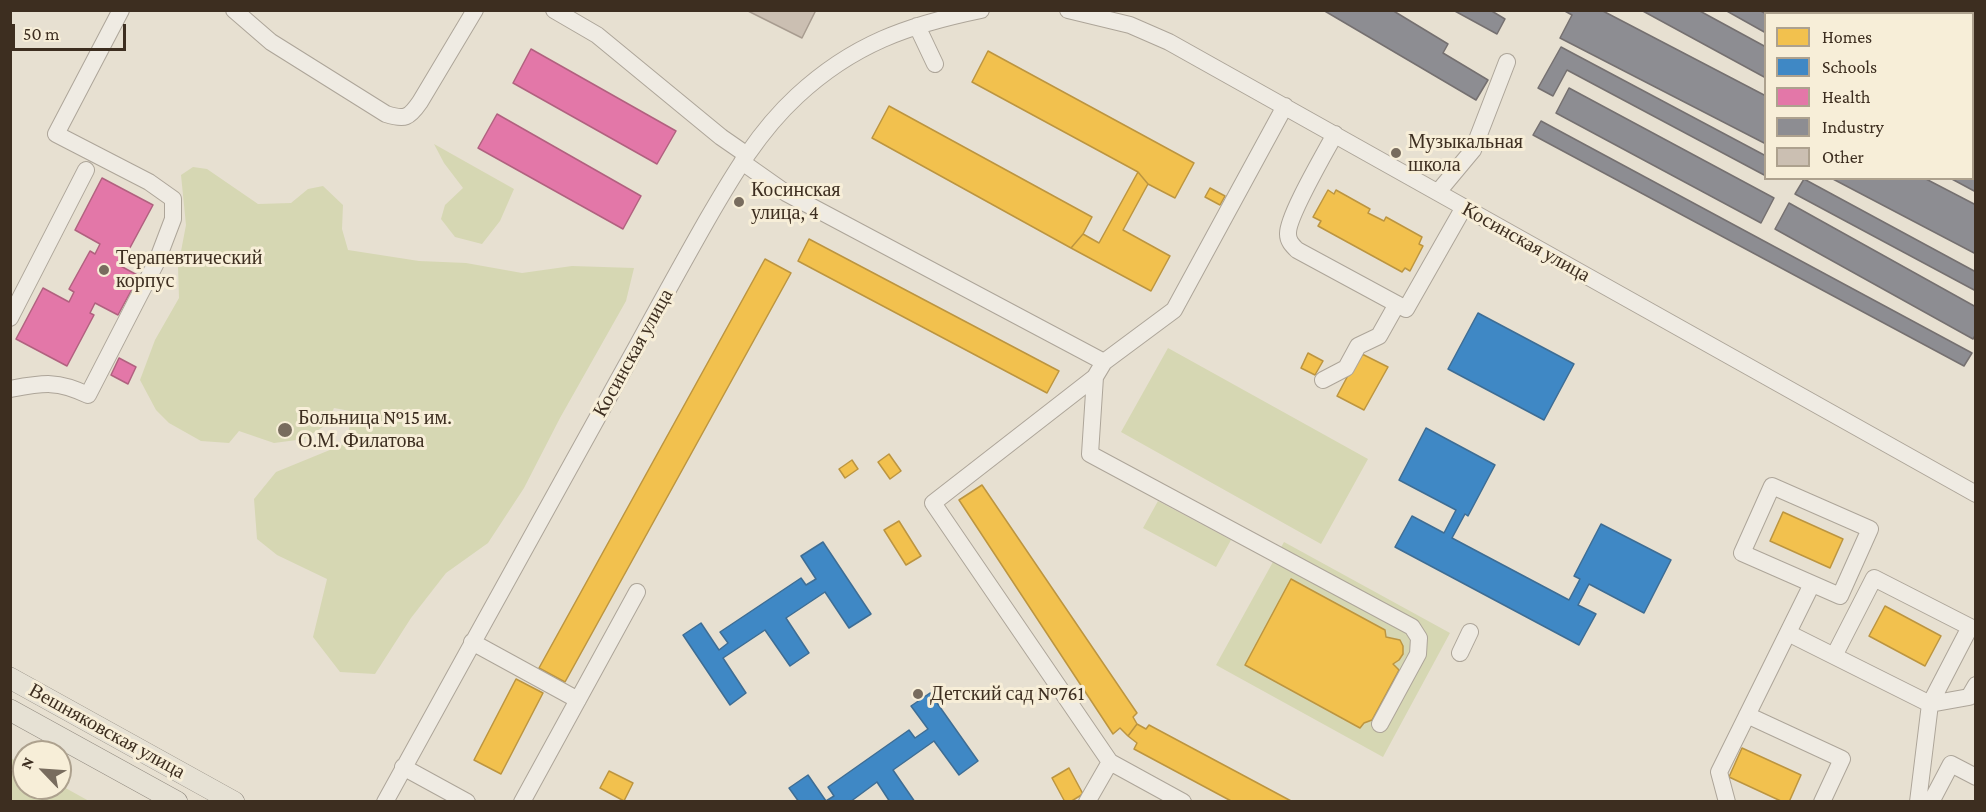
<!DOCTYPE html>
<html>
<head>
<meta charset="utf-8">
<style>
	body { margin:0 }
	#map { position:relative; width:1986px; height:812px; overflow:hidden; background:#e7e0d1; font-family:"Crimson Pro",serif }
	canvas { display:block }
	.frame { position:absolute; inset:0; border:12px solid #3d2e20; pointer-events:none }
	.legend { position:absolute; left:1764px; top:12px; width:210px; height:168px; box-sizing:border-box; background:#f7eed8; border:2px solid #ada18e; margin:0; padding:8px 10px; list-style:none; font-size:18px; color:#3d2e20 }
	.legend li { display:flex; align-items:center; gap:12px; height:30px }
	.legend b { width:30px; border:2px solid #ada18e }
	.north { position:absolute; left:12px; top:740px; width:60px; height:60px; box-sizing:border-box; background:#f7eed8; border:2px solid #ada18e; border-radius:50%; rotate:295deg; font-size:16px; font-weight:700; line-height:24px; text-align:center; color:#3d2e20 }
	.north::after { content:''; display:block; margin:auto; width:21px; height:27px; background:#786c5e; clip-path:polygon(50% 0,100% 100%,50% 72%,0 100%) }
	.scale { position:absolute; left:12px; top:24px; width:114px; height:27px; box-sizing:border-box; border:3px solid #3d2e20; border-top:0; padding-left:8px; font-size:18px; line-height:21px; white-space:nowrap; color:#3d2e20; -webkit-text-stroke:4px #f7eed8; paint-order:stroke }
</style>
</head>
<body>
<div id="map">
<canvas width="1986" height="812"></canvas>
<div class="frame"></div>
<ul class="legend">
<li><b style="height:16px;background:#f2c14e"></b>Homes</li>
<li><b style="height:16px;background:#3f88c5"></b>Schools</li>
<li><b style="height:16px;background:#e377a8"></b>Health</li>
<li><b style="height:16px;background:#8d8d92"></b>Industry</li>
<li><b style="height:16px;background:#cbbfb2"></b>Other</li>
</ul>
<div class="north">N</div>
<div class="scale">50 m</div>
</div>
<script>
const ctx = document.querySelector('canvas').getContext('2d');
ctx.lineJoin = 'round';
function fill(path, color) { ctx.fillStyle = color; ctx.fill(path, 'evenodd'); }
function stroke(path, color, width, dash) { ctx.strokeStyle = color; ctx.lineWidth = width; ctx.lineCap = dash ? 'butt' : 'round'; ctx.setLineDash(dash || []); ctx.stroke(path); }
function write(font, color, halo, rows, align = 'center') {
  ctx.font = font + ' "Crimson Pro",serif'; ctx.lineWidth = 6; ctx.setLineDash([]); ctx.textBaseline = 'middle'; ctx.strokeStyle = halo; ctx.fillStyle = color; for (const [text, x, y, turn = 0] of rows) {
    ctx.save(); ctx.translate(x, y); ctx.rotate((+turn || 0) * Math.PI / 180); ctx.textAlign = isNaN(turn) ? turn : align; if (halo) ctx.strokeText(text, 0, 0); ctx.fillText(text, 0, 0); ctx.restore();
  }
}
fill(new Path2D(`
	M434,144L514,189L500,221L482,244L455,237L441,219L445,205L463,188L444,163Z
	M193,167L207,169L258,204L291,203L308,189L323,186L343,205L342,229L348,250L419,261L466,263L522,273L572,266L634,268L626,301L560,418L524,488L488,543L446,573L411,618L375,674L340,672L313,637L327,579L277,555L257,539L254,499L276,472L342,445L349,434L350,411L334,408L326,425L304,439L274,443L239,431L229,443L201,441L169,423L156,410L140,380L155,340L179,298L178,267L186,225L181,175Z
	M1168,348L1368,459L1321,544L1121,432Z
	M1158,501L1231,540L1216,567L1143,528Z
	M1284,542L1450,633L1383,757L1216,665Z
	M11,758L24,766V788H60V785L89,801H11Z`), '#d6d7b3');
const homes = new Path2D(`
	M988,51L1194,163L1175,198L1148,184L1138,172L972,82Z
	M889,106L1092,217L1083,234L1071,248L872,138Z
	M1138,172L1148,184L1123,230L1170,256L1151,291L1071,248L1083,234L1099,243Z
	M1210,188L1225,196L1220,205L1205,197Z
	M1328,190L1334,194L1336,190L1370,209L1368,213L1384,221L1386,217L1422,237L1419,244L1423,246L1410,271L1405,268L1402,272L1318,226L1321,221L1313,217Z
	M809,239L1059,371L1047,393L798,261Z
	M765,259L791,273L565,682L539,668Z
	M1308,353L1323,361L1315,375L1301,368Z
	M1360,353L1388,367L1364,410L1337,396Z
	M889,454L901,471L890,479L878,462Z
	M852,460L858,469L845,478L839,469Z
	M982,485L1137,713L1133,717L1137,724L1128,736L1120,728L1113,734L959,500Z
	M1783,512L1843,539L1830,568L1770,541Z
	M899,521L921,556L906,565L884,530Z
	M1291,579L1385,630L1386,637L1400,640L1403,646V654L1399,660L1393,664L1399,670L1372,720L1364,723L1360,728L1245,665Z
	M1885,606L1941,636L1925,666L1869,636Z
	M516,679L543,693L501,774L474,760Z
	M1137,724L1146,729L1149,725L1293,802H1233L1134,749L1137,743L1128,736Z
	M1742,748L1801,775L1789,802H1783L1729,777Z
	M1069,768L1083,794L1070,802H1065L1052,778Z
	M609,771L633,783L624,801L600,788Z`);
fill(homes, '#f2c14e');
stroke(homes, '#bc9540', 1.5);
const schools = new Path2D(`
	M1478,313L1574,364L1544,420L1448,369Z
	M1426,428L1495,465L1468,516L1465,514L1452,538L1569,600L1580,579L1574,576L1601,524L1671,560L1644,613L1589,584L1578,605L1596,614L1579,645L1395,547L1412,516L1444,533L1456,510L1399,480Z
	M823,542L871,614L849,628L825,592L786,618L809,653L790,666L765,630L723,658L746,693L730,705L683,635L701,623L719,650L728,643L720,632L801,578L806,585L816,579L801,556Z
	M930,693L978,761L959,775L934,741L893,770L915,802H890L877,782L850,802H799L789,788L808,775L826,801L834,796L828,787L909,730L915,738L928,729L911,706Z`);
fill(schools, '#3f88c5');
stroke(schools, '#3e6d94', 1.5);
const health = new Path2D(`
	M531,49L676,131L657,164L513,83Z
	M497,114L641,196L623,229L478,148Z
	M102,178L153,205L125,257L121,255L117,264L139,276L118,315L95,303L90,313L94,315L67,366L16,339L43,288L69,302L74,292L69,289L90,251L95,254L100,244L75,230Z
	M119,358L136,367L128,384L111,375Z`);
fill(health, '#e377a8');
stroke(health, '#b1617f', 1.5);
const industry = new Path2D(`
	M1323,10H1392L1448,44L1443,53L1488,80L1476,100Z
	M1453,10H1490L1505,19L1497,34Z
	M1563,10H1601L1766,96V144L1560,38L1572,15Z
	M1641,10H1698L1766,47V78Z
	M1725,10H1759L1766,14V33Z
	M1561,47L1766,156V176L1567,70L1553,96L1538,88Z
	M1569,88L1774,198L1761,223L1556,113Z
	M1541,121L1972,353L1964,366L1533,135Z
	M1972,160L1976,161V192L1950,178H1972Z
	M1831,178H1924L1976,205V254Z
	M1804,179L1976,272V291L1795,194Z
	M1789,203L1976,307V334L1973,339L1775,229Z`);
fill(industry, '#8d8d92');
stroke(industry, '#757070', 1.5);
const building = new Path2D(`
	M746,10H816L802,38Z`);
fill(building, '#cbbfb2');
stroke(building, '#a89c90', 1.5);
const minor = new Path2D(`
	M234,10L271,42L386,114C405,120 409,118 420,102L475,10
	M554,10L597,35L721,137L747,155
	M1068,10L1130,25L1169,42L1976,494
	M917,26L935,64
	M1335,134C1325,153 1287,217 1288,234C1288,241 1292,245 1297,250L1406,309L1464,207
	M742,162L786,193L1104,362
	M1438,192L1473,150L1507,62
	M10,318L86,170
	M1095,377L1090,454L1412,627L1419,638L1418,654L1380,724
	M1323,380L1346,368L1358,346L1379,336L1397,304
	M10,389C43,383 57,380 88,395L157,261L173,219V199L149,182L56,134L121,10
	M1772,486L1870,529L1840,596L1742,553Z
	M1788,633L1930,704L1969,697L1976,685
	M472,642L578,700
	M1460,653L1470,632
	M1834,656L1874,578L1970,627L1930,704L1918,802
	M1747,715L1842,759L1822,802
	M403,767L467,802
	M385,802C469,650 552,498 637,346C660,304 683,262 707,220C733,175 759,131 797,96C853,44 908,25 981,10
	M522,802L637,592
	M1087,802L1110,762
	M1183,802L1110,762L933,503L1095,377L1104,362L1174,310L1285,106
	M1727,802L1719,772L1812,584
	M1931,802L1951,764L1976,777`);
const major = new Path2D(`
	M10,678L234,802
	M10,710L177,802`);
const highway = new Path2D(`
	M1926,10L1931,14
	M1972,36L1976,38`);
stroke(minor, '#ada599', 18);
stroke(major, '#928b80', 22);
stroke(highway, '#928b80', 26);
stroke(minor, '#efebe3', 16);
stroke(major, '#e6e1d4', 21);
stroke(highway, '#dad1c2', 24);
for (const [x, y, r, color] of [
	[1396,153,6,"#786c5e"],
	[739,202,6,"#786c5e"],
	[104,270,6,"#786c5e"],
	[285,430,8,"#786c5e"],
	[918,694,6,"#786c5e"]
]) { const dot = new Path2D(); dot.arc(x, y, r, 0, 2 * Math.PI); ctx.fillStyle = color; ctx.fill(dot); stroke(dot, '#f7eed8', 2); }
write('20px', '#3d2e20', '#f7eed8', [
	["Музыкальная",1408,142],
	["школа",1408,165],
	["Косинская",751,190],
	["улица, 4",751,213],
	["Терапевтический",116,258],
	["корпус",116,281],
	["Больница №15 им.",298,418],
	["О.М. Филатова",298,441],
	["Детский сад №761",930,694]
], 'left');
write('20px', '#3d2e20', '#f7eed8', [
	["Косинская улица",1526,242,29],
	["Косинская улица",633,353,-61],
	["Вешняковская улица",107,731,29]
]);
</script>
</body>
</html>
